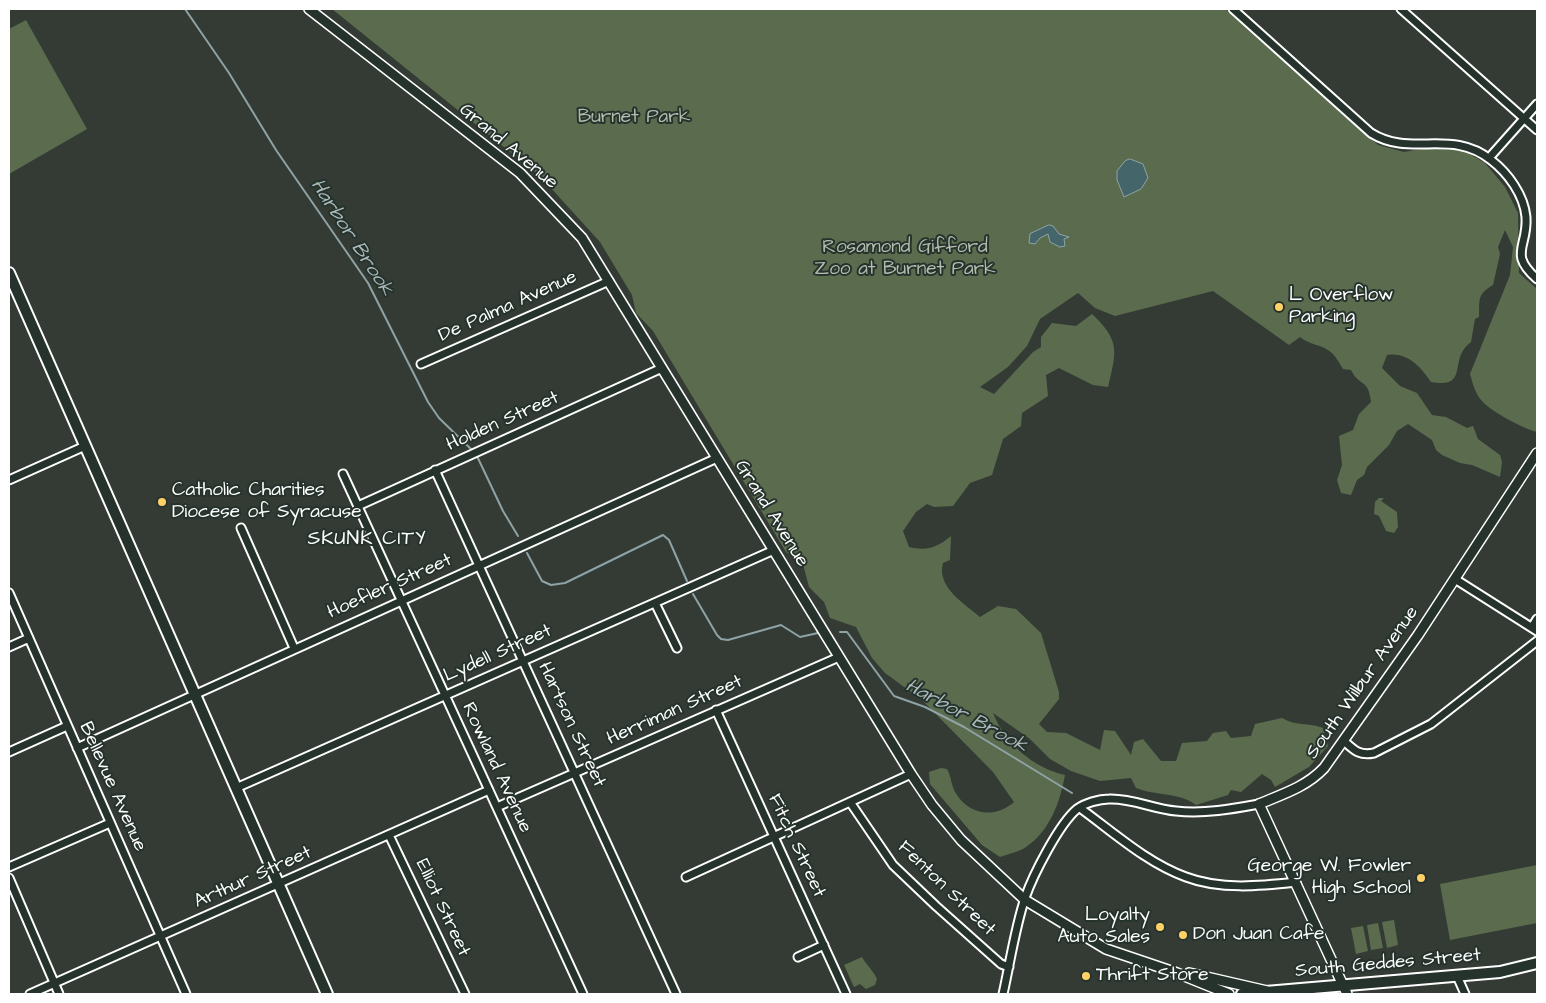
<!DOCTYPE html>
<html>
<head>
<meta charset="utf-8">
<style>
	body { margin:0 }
	#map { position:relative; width:1546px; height:1003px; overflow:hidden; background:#333b34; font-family:"Architects Daughter",sans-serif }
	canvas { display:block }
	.frame { position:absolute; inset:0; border:10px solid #fff; pointer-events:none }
</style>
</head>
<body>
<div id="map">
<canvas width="1546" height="1003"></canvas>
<div class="frame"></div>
</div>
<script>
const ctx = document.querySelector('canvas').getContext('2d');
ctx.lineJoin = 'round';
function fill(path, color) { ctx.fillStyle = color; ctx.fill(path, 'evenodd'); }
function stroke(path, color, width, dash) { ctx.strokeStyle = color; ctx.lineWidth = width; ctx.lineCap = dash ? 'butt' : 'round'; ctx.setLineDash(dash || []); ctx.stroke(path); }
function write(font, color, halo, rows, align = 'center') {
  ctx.font = font + ' "Architects Daughter",sans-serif'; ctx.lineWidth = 4; ctx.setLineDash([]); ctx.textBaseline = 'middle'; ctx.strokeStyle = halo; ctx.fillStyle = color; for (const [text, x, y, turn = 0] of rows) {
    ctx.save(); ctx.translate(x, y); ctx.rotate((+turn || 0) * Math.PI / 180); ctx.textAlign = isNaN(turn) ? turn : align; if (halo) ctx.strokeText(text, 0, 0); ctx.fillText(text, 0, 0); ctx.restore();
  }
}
fill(new Path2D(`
	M332,9H1225L1378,145L1404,152L1426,148L1461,149L1485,163L1505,187L1518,213L1519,273L1537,289V432C1524,429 1492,412 1483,402C1475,394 1473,384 1470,374L1510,275L1513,247L1505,230L1498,247L1500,254L1493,285C1476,295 1480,300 1479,317L1475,319L1471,342C1447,359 1471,389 1431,382C1420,366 1407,352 1387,355L1382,368L1400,386L1417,393L1432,415L1446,417L1467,428L1473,426L1478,439L1500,455L1502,462L1500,477L1472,465L1460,463L1442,455L1436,450L1432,440L1408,424L1397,431L1389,445L1367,467L1364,475L1357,480L1351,495L1341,493L1337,480L1342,465L1339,436L1353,430L1359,414L1371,402C1368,377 1360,388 1351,370L1343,369C1340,364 1336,357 1332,353C1322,344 1309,345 1300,337L1289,345L1213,291L1115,316L1095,308L1078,293L1040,319L1027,346L1008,367L980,387L994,394L1033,352L1041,347V337L1052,323L1076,326L1092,314C1120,341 1117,350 1108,387L1093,385L1059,368L1046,375L1048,396L1022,413L1021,426L1003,439L992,475L970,483L953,506L934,507L927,504L916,512L903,531L909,547C926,551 937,548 951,536L950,560L943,563C936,587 965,604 980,617L998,606L1016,609L1041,633L1059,692V699L1039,724L1047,732L1066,733L1100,750L1104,730L1115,731L1131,755L1134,742L1143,739L1161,761H1176L1182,743L1207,741L1213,733L1226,731L1231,738L1251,736L1255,724L1282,718C1298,727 1307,722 1323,728L1328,746L1309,767L1275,787L1271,780L1262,774L1241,792L1231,790L1228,795L1196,805C1179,792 1156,796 1136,788L1131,778L1100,781L1071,771L1050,759L1030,739L993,713C1005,743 1033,768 1065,775C1060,802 1050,831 1026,847C1019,852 1008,854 1000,857L982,845L930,784L929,772L941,768L947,769C952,778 951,787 957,795C971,816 996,818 1014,802L993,772L922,700L885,673L872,658L856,627L830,618L824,602L809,587L803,564L786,552L653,331L636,313L632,295L600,242L540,176Z
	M26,20L87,129L9,174V29Z
	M1379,498H1384L1381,501L1397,512L1398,527L1394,533L1386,531L1379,516L1374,514L1375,502Z
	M1537,865V923L1450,940L1440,884Z
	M1394,920L1398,945L1387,948L1382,922Z
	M1378,923L1383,948L1371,950L1367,925Z
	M1363,926L1368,951L1356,954L1351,928Z
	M862,957C867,966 873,970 877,979L875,985L866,989L860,984L854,987L844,965Z`), '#5b6c4e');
const water = new Path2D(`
	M1130,159L1143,164L1148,178L1141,189L1124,197L1117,180V171L1125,161Z
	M1049,225L1053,226L1059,234L1069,237L1064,239L1065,246L1060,247L1050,242L1048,234L1040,238L1035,244L1029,243L1030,234Z`);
fill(water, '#44666b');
stroke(water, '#8fa3a6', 1);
stroke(new Path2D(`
	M185,9L229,73L276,150L368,283L428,402L439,418L473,451
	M476,454L503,511L518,536
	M527,553L542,581L551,585L565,583L663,535L669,540L687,581
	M693,594L717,635L721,639L728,640L781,625L800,637L818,633
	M840,632H847L894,696L925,707L964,727L1072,793`), '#8fa3a6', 2);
const minor = new Path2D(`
	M1233,9L1371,133C1411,158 1451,128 1491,160C1508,173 1524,195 1526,217C1528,248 1508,253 1537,279
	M1401,9L1537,130
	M1489,158L1537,104
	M421,364L609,281
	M435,470L676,994
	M343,474L583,994
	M9,480L85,446
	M358,506L662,368
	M241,528L294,648
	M1455,579L1537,631
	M9,593L186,994
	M655,603L677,648
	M1532,627L1537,619
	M9,647L29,638
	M716,710L846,994
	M1344,741C1354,750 1359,756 1374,753L1431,724L1537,641
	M77,748L717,458
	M9,752L67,726
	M236,788L774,550
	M850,802L893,865L936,906L1001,964L1009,967
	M497,807L839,657
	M1080,808C1113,832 1147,863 1186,877C1220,890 1260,886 1296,882
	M389,835L465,994
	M9,867L110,823
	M686,877L911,774
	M9,878L59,994
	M798,957L824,945
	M1457,976L1465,994
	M30,994L489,790
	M1003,994C1010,963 1015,928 1025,898C1033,875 1059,824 1077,809C1085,803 1099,799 1109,799C1132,798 1153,809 1176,811C1204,814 1232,809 1259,804`);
const tertiary = new Path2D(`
	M309,9L520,173L582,238L911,774L932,805L961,840L1025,900L1106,949L1177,973L1229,994
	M1189,973L1267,991
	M1347,994L1259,804C1283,794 1306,787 1324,768L1418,635L1537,453`);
const secondary = new Path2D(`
	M9,273L327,994
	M1242,994L1500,972L1537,963`);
stroke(minor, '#fff', 11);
stroke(tertiary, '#fff', 12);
stroke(secondary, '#fff', 14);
stroke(minor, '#26332d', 7);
stroke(tertiary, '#26332d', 9);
stroke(secondary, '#26332d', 10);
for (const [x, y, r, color] of [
	[1279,307,5,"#ffd166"],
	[162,502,5,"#ffd166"],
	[1421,878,5,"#ffd166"],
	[1160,927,5,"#ffd166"],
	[1183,935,5,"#ffd166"],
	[1086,976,5,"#ffd166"]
]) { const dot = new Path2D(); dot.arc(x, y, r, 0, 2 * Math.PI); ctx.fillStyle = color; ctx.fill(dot); stroke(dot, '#26332d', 2); }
write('19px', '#b5bdaf', '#26332d', [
	["Burnet Park",634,118],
	["Rosamond Gifford",905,248],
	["Zoo at Burnet Park",905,270]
]);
write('19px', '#fff', '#26332d', [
	["Grand Avenue",508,147,40],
	["De Palma Avenue",508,307,-24],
	["Holden Street",503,422,-24],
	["Grand Avenue",771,514,58],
	["Hoefler Street",390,587,-24],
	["Lydell Street",498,654,-24],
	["South Wilbur Avenue",1363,683,-55],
	["Herriman Street",675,711,-24],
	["Hartson Street",571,725,65],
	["Rowland Avenue",496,768,65],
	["Bellevue Avenue",112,787,66],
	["Fitch Street",796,846,65],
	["Arthur Street",253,878,-24],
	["Fenton Street",946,889,44],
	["Elliot Street",442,908,65],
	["South Geddes Street",1388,964,-5]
]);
write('19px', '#fff', '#26332d', [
	["L Overflow",1289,296],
	["Parking",1289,318],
	["Catholic Charities",172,491],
	["Diocese of Syracuse",172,513],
	["George W. Fowler",1411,867,"right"],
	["High School",1411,889,"right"],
	["Loyalty",1150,916,"right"],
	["Auto Sales",1150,938,"right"],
	["Don Juan Cafe",1193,935],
	["Thrift Store",1096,976]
], 'left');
write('italic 20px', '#abbabc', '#26332d', [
	["Harbor Brook",351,238,57],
	["Harbor Brook",966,717,28]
]);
ctx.letterSpacing = '1px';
write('20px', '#fff', '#26332d', [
	["SKUNK CITY",367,540]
]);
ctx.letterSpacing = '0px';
</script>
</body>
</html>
